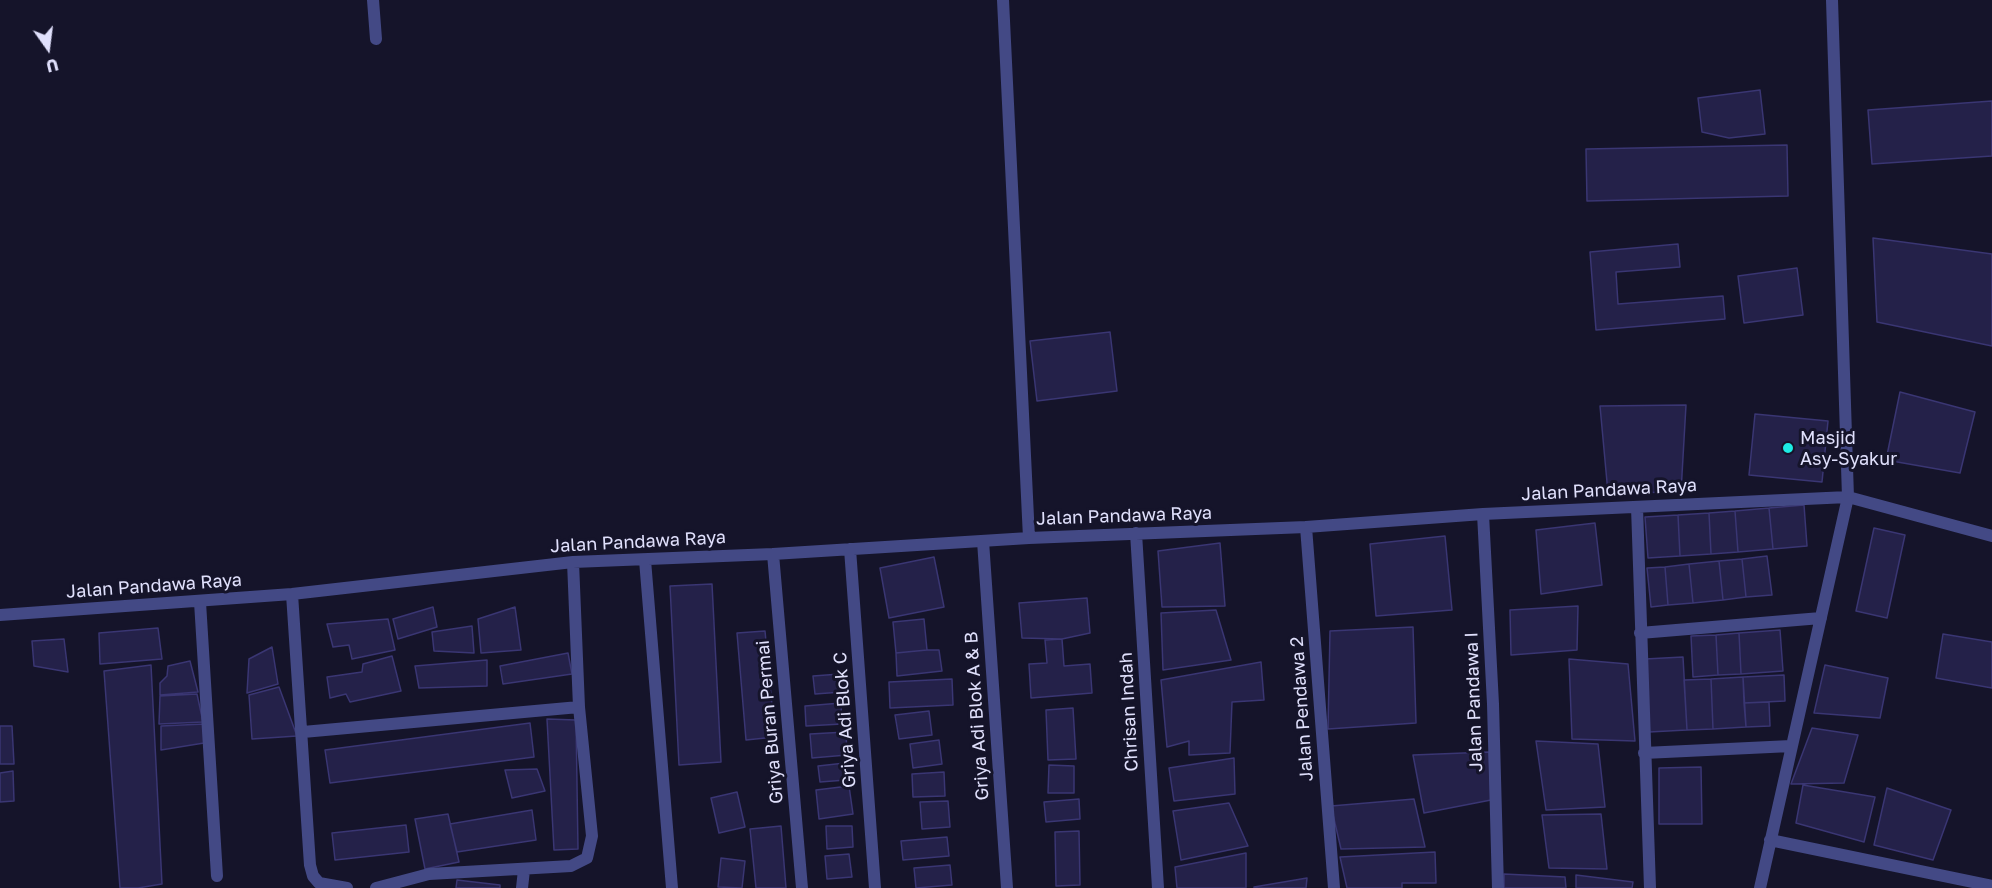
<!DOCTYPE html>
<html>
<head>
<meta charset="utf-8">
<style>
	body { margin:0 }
	#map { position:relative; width:1992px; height:888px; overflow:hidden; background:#15142a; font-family:"Golos Text",sans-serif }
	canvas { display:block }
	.north { position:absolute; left:18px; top:18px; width:60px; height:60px; -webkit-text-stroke:4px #15142a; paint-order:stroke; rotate:166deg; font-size:16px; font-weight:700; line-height:24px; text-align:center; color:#e0e0fc }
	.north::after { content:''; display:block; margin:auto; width:21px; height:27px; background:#e0e0fc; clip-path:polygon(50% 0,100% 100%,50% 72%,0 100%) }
</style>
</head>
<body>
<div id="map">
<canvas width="1992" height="888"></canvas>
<div class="north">U</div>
</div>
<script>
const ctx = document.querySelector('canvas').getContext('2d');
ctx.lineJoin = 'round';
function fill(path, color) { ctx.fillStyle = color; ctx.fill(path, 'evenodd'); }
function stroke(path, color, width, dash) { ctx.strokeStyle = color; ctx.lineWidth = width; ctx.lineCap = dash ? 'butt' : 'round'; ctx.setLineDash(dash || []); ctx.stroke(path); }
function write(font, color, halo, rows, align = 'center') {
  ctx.font = font + ' "Golos Text",sans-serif'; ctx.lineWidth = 6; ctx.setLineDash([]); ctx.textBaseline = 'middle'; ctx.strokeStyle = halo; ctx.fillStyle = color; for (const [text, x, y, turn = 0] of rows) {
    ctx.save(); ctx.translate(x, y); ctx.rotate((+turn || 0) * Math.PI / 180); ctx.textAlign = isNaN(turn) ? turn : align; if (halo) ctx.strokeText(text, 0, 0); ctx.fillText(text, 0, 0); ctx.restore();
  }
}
const building = new Path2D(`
	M1760,90L1765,134L1729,138L1702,132L1698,98Z
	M1992,101V156L1872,164L1868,110Z
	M1787,145L1788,196L1587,201L1586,149Z
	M1873,238L1992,254V346L1877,322Z
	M1678,244L1680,267L1616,272L1618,304L1723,296L1725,319L1596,330L1590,252Z
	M1797,268L1803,315L1744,323L1738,276Z
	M1110,332L1117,391L1037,401L1030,341Z
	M1900,392L1975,412L1960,473L1886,460Z
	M1686,405L1681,492L1608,493L1600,406Z
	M1755,414L1828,421L1822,482L1749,475Z
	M1804,505L1807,546L1773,549L1769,508Z
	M1769,508L1773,549L1738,552L1735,511Z
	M1735,511L1738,552L1711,554L1709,513Z
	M1709,513L1711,554L1680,556L1678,515Z
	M1678,515L1680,556L1648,558L1645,517Z
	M1595,523L1602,585L1541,594L1536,530Z
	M1874,528L1905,535L1887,618L1856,611Z
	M1445,536L1452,610L1376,616L1370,544Z
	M1220,543L1225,606L1162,607L1158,551Z
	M1767,556L1772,595L1746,597L1742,559Z
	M934,557L944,607L889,618L880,568Z
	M1742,559L1746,597L1723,600L1719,561Z
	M1719,561L1723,600L1693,603L1689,564Z
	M1689,564L1693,603L1668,605L1665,567Z
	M1665,567L1668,605L1651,607L1647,568Z
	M712,584L721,762L679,765L670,586Z
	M1087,598L1090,633L1062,639L1022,638L1019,603Z
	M1578,606L1577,650L1511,655L1510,610Z
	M433,607L437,627L398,639L393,619Z
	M515,607L521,650L481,653L478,619Z
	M1216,610L1231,660L1163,670L1161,613Z
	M388,619L395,650L352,659L349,645L333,647L327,624Z
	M924,619L927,650L896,653L893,622Z
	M472,626L474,653L434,651L432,632Z
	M1413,627L1416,723L1328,729L1330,631Z
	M158,628L162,659L100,664L99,633Z
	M1780,630L1783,671L1741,674L1739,633Z
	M765,631L775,737L746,740L737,633Z
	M1739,633L1741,674L1718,675L1716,635Z
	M1943,634L1992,642V688L1936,678Z
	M1716,635L1718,675L1693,677L1691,636Z
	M64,639L68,672L34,666L32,641Z
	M1062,639L1064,666L1090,664L1092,693L1031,698L1029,664L1047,663L1045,640Z
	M272,647L278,684L247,693L249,659Z
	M927,650H939L942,671L897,676L896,653Z
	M568,653L572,674L503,684L500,666Z
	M392,656L401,691L350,702L346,694L330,698L327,677L362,672L363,664Z
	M1683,657L1687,730L1649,732L1645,659Z
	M1569,659L1628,664L1635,741L1572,739Z
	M487,660V686L419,688L415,666Z
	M190,661L198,692L160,695V683L167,676L168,666Z
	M1261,662L1264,700L1232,702L1230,753L1189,755V741L1167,747L1161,680Z
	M151,665L162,884L138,888H120L104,671Z
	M1825,665L1888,678L1880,718L1814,713Z
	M840,674L842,692L815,694L813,676Z
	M1784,675L1785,701L1744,703L1743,677Z
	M1743,677L1746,727L1713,729L1711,679Z
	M952,679L953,705L890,708L889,682Z
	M1711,679L1713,729L1687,730L1684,680Z
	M279,687L297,736L252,739L249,695Z
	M197,694L203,722L159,724L160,696Z
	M1769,702L1770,726L1746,727L1744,703Z
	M841,703L842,724L806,726L805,706Z
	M1073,708L1076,759L1048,760L1046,710Z
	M929,711L932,735L899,739L895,715Z
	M547,719L576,720L578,849L554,850Z
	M530,723L534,757L330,783L325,750Z
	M204,724V743L161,750V726Z
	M0,726H12L14,764H0Z
	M1812,728L1858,735L1844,783L1791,784Z
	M846,732L847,755L812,758L810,734Z
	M939,740L942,764L913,768L910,744Z
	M1536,741L1598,744L1605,807L1546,810Z
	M1489,752L1491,800L1424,813L1413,755Z
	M1234,758L1235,794L1174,801L1169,768Z
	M845,763L846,780L820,782L818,766Z
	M1049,765L1074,766V793H1048Z
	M1701,767L1702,824H1659V768Z
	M537,769L545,791L512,798L505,770Z
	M13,771L14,801L0,802V773Z
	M944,772L945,796L913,797L912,774Z
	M1803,785L1875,797L1864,842L1796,823Z
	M849,786L853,814L819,819L816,790Z
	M1887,788L1951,810L1933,860L1874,845Z
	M737,792L745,827L719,833L711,798Z
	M1079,799L1080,819L1046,822L1044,802Z
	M1414,799L1425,847L1341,849L1331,806Z
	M948,801L950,827L922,829L920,802Z
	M1229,803L1248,846L1181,860L1173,811Z
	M532,810L536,840L457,852L450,824Z
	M448,814L459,862L425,869L415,819Z
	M1601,814L1607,869L1549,868L1542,815Z
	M406,825L409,852L335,860L332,833Z
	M781,826L786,888H756L750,829Z
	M826,826H852L853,847L827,849Z
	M1079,831L1080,885L1056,886L1055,832Z
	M947,837L949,856L903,860L901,841Z
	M1435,852L1436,883H1402V888H1347L1340,857Z
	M1246,853V888H1177L1175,867Z
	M849,854L852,877L827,879L825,856Z
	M721,858L745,861L742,888L718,887Z
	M950,865L952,885L916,888L914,868Z
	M1504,874L1565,877L1566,888H1504Z
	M1576,875L1633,882L1632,888H1576Z
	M1307,878L1306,888H1254V887Z
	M457,880L500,885V888H456Z`);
fill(building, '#242149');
stroke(building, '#3a3673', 1.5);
stroke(new Path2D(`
	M373,0L376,39
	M1003,0L1029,538
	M1832,0L1848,497L1992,536
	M1637,507L1650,888
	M1483,514L1493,704L1498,888
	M1306,527L1334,888
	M1136,533L1158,888
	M983,541L1007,888
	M850,549L875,888
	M773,554L802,888
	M645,560L672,888
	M292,594L310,865L313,876L319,883L347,888
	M200,602L217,876
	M0,615L292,594L573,562L773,554L1029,538L1306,527L1483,514L1848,497L1760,888
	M1640,633L1821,618
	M303,732L579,707
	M1644,753L1791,746
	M1770,840L1992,886
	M376,888L429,874L571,866L587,858L592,836L579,707L573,562
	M522,888L524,870`), '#434985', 12);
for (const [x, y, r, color] of [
	[1788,448,6,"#1debe4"]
]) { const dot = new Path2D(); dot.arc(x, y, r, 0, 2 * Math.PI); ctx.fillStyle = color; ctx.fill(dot); stroke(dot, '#15142a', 2); }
write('18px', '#e0e0fc', '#15142a', [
	["Masjid",1800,438],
	["Asy-Syakur",1800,459]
], 'left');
write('18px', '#e0e0fc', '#15142a', [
	["Jalan Pandawa Raya",1609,490,-3],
	["Jalan Pandawa Raya",1124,516,-2],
	["Jalan Pandawa Raya",638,542,-3],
	["Jalan Pandawa Raya",154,586,-4],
	["Jalan Pandawa I",1474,702,-92],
	["Jalan Pendawa 2",1302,709,-94],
	["Chrisan Indah",1129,712,-93],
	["Griya Adi Blok A & B",977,716,-94],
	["Griya Adi Blok C",845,720,-94],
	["Griya Buran Permai",770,722,-95]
]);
</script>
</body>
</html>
